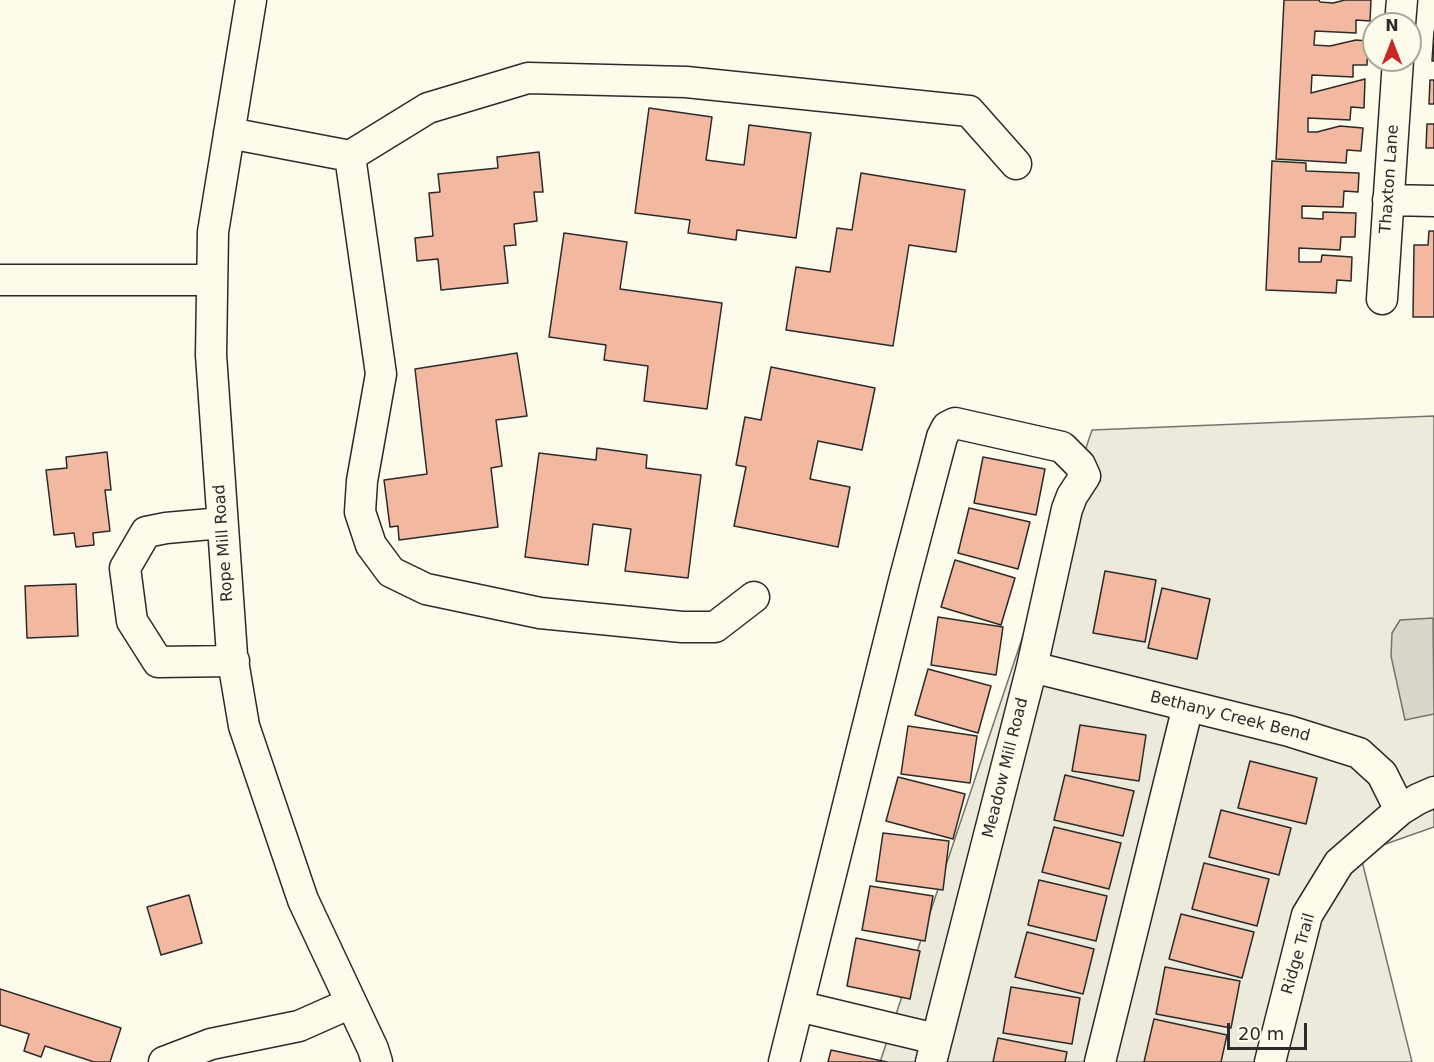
<!DOCTYPE html>
<html>
<head>
<meta charset="utf-8">
<style>
	body { margin:0 }
	#map { position:relative; width:1434px; height:1062px; overflow:hidden; background:#fdfbea; font-family:"DejaVu Sans",sans-serif }
	canvas { display:block }
	.north { position:absolute; left:1362px; top:12px; width:60px; height:60px; box-sizing:border-box; background:#fdfbea; border:2px solid #a9a89e; border-radius:50%; rotate:0deg; font-size:16px; font-weight:700; line-height:24px; text-align:center; color:#2b2b2b }
	.north::after { content:''; display:block; margin:auto; width:21px; height:27px; background:#c62828; clip-path:polygon(50% 0,100% 100%,50% 72%,0 100%) }
	.scale { position:absolute; left:1227px; top:1023px; width:80px; height:27px; box-sizing:border-box; border:3px solid #2b2b2b; border-top:0; padding-left:8px; font-size:18px; line-height:21px; white-space:nowrap; color:#2b2b2b; -webkit-text-stroke:4px #fdfbea; paint-order:stroke }
</style>
</head>
<body>
<div id="map">
<canvas width="1434" height="1062"></canvas>
<div class="north">N</div>
<div class="scale">20 m</div>
</div>
<script>
const ctx = document.querySelector('canvas').getContext('2d');
ctx.lineJoin = 'round';
function fill(path, color) { ctx.fillStyle = color; ctx.fill(path, 'evenodd'); }
function stroke(path, color, width, dash) { ctx.strokeStyle = color; ctx.lineWidth = width; ctx.lineCap = dash ? 'butt' : 'round'; ctx.setLineDash(dash || []); ctx.stroke(path); }
function write(font, color, halo, rows, align = 'center') {
  ctx.font = font + ' "DejaVu Sans",sans-serif'; ctx.lineWidth = 4.5; ctx.setLineDash([]); ctx.textBaseline = 'middle'; ctx.strokeStyle = halo; ctx.fillStyle = color; for (const [text, x, y, turn = 0] of rows) {
    ctx.save(); ctx.translate(x, y); ctx.rotate((+turn || 0) * Math.PI / 180); ctx.textAlign = isNaN(turn) ? turn : align; if (halo) ctx.strokeText(text, 0, 0); ctx.fillText(text, 0, 0); ctx.restore();
  }
}
const green = new Path2D(`
	M1434,416V827L1360,853L1412,1062H880L1092,430Z`);
fill(green, '#ecebdb');
stroke(green, '#74746e', 1.5);
const water = new Path2D(`
	M1433,618L1434,714L1405,720L1391,656L1392,633L1400,620Z`);
fill(water, '#d8d7c9');
stroke(water, '#74746e', 1.5);
const building = new Path2D(`
	M1284,0H1319L1320,2L1333,3L1345,0H1371L1370,21L1356,20V33L1315,31L1314,45L1330,46L1356,40L1368,41L1367,65H1353V77L1312,75L1311,93L1365,79L1364,108L1351,107L1350,120L1308,118V132H1317L1340,126L1363,128L1361,151L1347,150L1346,163L1276,159Z
	M1434,31V61H1432Z
	M1430,80H1434V104H1429Z
	M649,108L712,117L706,160L744,165L749,125L811,133L796,238L737,230L736,240L688,233L690,220L635,213Z
	M1427,124H1434V148H1426Z
	M539,152L543,192H534L537,221L514,224L516,245L504,246L508,283L441,290L438,259L417,261L415,238L433,236L429,193L440,192L438,174L498,168L497,157Z
	M1272,161L1306,163V171L1359,173L1358,192L1344,191L1343,207L1302,206V218L1323,219V212L1356,213L1355,237H1341L1340,250L1299,248V262H1321L1322,255L1352,257L1351,281L1337,280L1336,293L1266,290Z
	M861,173L965,190L956,252L909,245L893,346L786,330L796,267L830,272L837,228L852,230Z
	M1429,231H1434V317H1413L1414,245H1428Z
	M564,233L627,242L620,289L722,303L707,409L644,401L648,366L604,360L606,345L549,337Z
	M517,353L527,416L496,420L502,466L491,468L498,527L399,540L398,526L390,527L384,480L427,474L415,369Z
	M771,367L875,388L862,450L818,441L810,479L850,487L838,547L734,526L746,467L736,465L745,417L761,420Z
	M597,448L647,455L646,468L701,475L688,578L625,571L631,529L593,524L588,565L525,557L539,453L596,460Z
	M107,452L111,490H105L110,531L93,533L94,545L76,547L74,533L54,535L46,470L67,468L66,457Z
	M983,457L1045,469L1036,515L974,503Z
	M969,508L1030,522L1018,569L958,553Z
	M955,560L1015,578L1001,625L941,607Z
	M1105,571L1156,580L1145,642L1093,633Z
	M76,584L78,636L27,638L25,586Z
	M1162,588L1210,599L1197,659L1148,648Z
	M938,617L1003,627L996,675L931,665Z
	M928,669L991,686L978,733L915,715Z
	M1080,725L1146,735L1139,781L1072,771Z
	M908,726L977,736L970,783L901,774Z
	M1250,761L1317,778L1306,824L1238,808Z
	M1065,775L1134,791L1123,836L1054,820Z
	M898,777L965,794L953,839L886,821Z
	M1221,810L1291,828L1279,875L1209,857Z
	M1054,827L1121,843L1109,889L1042,872Z
	M883,833L949,841L943,890L876,881Z
	M1204,863L1269,879L1257,926L1192,909Z
	M1039,880L1107,896L1096,941L1028,925Z
	M870,886L933,896L925,941L862,930Z
	M189,895L202,943L161,955L147,907Z
	M1181,914L1254,932L1242,978L1169,959Z
	M1027,932L1094,949L1083,994L1015,977Z
	M856,938L920,951L910,999L847,986Z
	M1165,967L1240,981L1231,1028L1156,1014Z
	M1011,987L1080,998L1072,1044L1003,1033Z
	M0,989L121,1028L110,1062H94L45,1046L41,1057L24,1051L29,1034L0,1025Z
	M1154,1019L1227,1035L1221,1062H1144Z
	M998,1038L1067,1052L1065,1062H993Z
	M831,1050L887,1062H828Z`);
fill(building, '#f2b8a0');
stroke(building, '#2b2b2b', 1.5);
const minor = new Path2D(`
	M251,0L213,232L211,355L232,655L244,726L303,900L373,1049L377,1062
	M1400,24L1402,0
	M229,133L350,156L428,108L528,78L686,82L969,111L1016,164
	M350,156L381,374L362,481L360,512L371,545L391,572L426,589L540,613L682,627H715L754,597
	M1388,200L1434,201
	M0,280H212
	M1382,299L1398,60
	M222,523L166,528L146,532L125,568L132,621L158,662L234,661
	M1032,667L1289,731L1359,753L1382,774L1400,810
	M798,1006L936,1039
	M164,1062L211,1044L299,1026L351,1003
	M784,1062L904,581L942,437L947,427L955,423L1062,447L1080,465L1085,476L1072,496L1067,509L1032,667L931,1062
	M1100,1062L1188,706
	M1270,1062L1307,915L1339,863L1400,810L1418,799L1434,792`);
stroke(minor, '#2b2b2b', 33);
stroke(minor, '#fdfbea', 30);
write('16px', '#2b2b2b', '#fdfbea', [
	["Thaxton Lane",1390,179,-86],
	["Rope Mill Road",224,543,-94],
	["Bethany Creek Bend",1230,717,14],
	["Meadow Mill Road",1006,768,-76],
	["Ridge Trail",1299,954,-74]
]);
</script>
</body>
</html>
